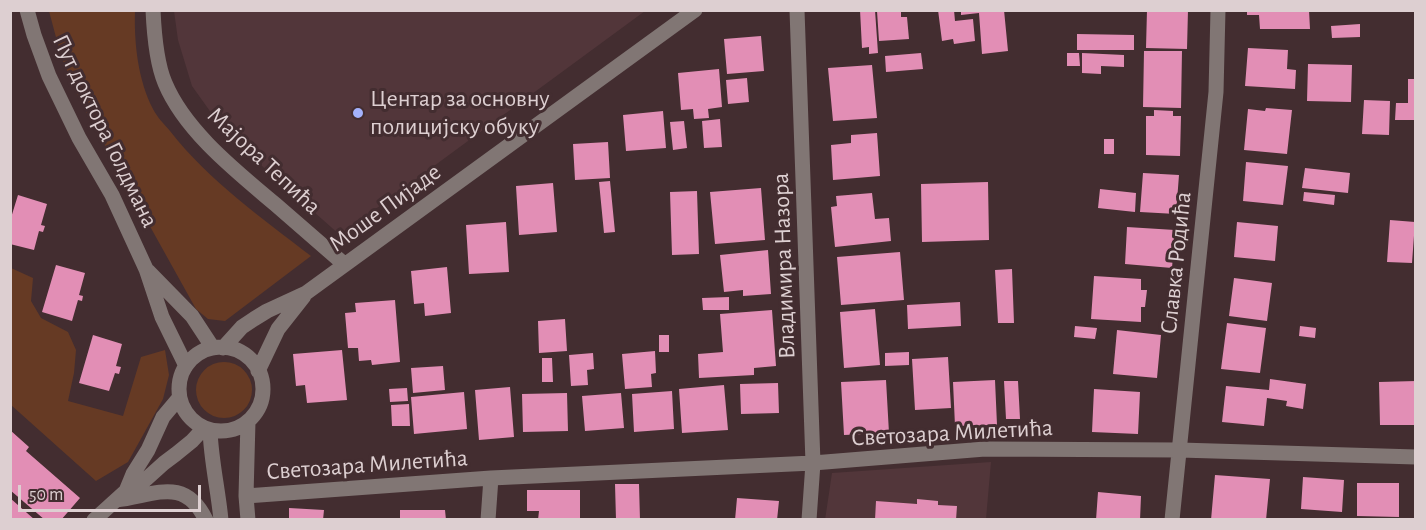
<!DOCTYPE html>
<html>
<head>
<meta charset="utf-8">
<style>
	body { margin:0 }
	#map { position:relative; width:1426px; height:530px; overflow:hidden; background:#432d30; font-family:"Alegreya Sans",sans-serif }
	canvas { display:block }
	.frame { position:absolute; inset:0; border:12px solid #ddcfd1; pointer-events:none }
	.scale { position:absolute; left:18px; top:485px; width:183px; height:27px; box-sizing:border-box; border:3px solid #ddcfd1; border-top:0; padding-left:8px; font-size:18px; line-height:21px; white-space:nowrap; color:#ddcfd1; -webkit-text-stroke:4px #432d30; paint-order:stroke }
</style>
</head>
<body>
<div id="map">
<canvas width="1426" height="530"></canvas>
<div class="frame"></div>
<div class="scale">50 m</div>
</div>
<script>
const ctx = document.querySelector('canvas').getContext('2d');
ctx.lineJoin = 'round';
function fill(path, color) { ctx.fillStyle = color; ctx.fill(path, 'evenodd'); }
function stroke(path, color, width, dash) { ctx.strokeStyle = color; ctx.lineWidth = width; ctx.lineCap = dash ? 'butt' : 'round'; ctx.setLineDash(dash || []); ctx.stroke(path); }
function write(font, color, halo, rows, align = 'center') {
  ctx.font = font + ' "Alegreya Sans",sans-serif'; ctx.lineWidth = 6; ctx.setLineDash([]); ctx.textBaseline = 'middle'; ctx.strokeStyle = halo; ctx.fillStyle = color; for (const [text, x, y, turn = 0] of rows) {
    ctx.save(); ctx.translate(x, y); ctx.rotate((+turn || 0) * Math.PI / 180); ctx.textAlign = isNaN(turn) ? turn : align; if (halo) ctx.strokeText(text, 0, 0); ctx.fillText(text, 0, 0); ctx.restore();
  }
}
fill(new Path2D(`
	M174,11V10L645,11L340,235L227,135L192,86L178,40Z
	M991,462L986,519L825,520L832,473Z`), '#52363a');
fill(new Path2D(`
	M49,11H135C134,43 138,80 153,109C157,117 164,124 170,131C209,181 262,218 311,256L225,321L208,319L196,309L78,97L61,56Z
	M11,268L33,278L31,301L41,318L68,332L76,350L74,373L68,401L123,416L141,357L165,350L169,375L163,399L128,462L96,481L11,405Z
	M196 390a28 28 0 1 1 56 0a28 28 0 1 1-56 0Z`), '#663a24');
fill(new Path2D(`
	M860,10H875L878,53L869,54V47L862,48Z
	M901,10V17H907L909,39L879,41L877,11Z
	M938,10H954L955,21L973,19L975,41L954,44L953,39L942,41Z
	M961,10H1004L1008,51L982,54L979,13L961,15Z
	M1147,10H1188L1187,49L1146,48Z
	M1247,10H1309L1310,29H1260L1259,15H1247Z
	M1360,24V37L1332,38L1331,26Z
	M1077,34L1134,35V50H1077Z
	M761,36L764,71L727,74L724,39Z
	M1248,48L1288,50L1287,69L1296,70L1295,89L1245,86Z
	M1144,51H1182L1181,108L1143,107Z
	M921,53L923,69L886,72L885,56Z
	M1067,53H1079L1080,66H1067Z
	M1082,53L1124,55V67L1101,66V74L1082,73Z
	M1308,64L1352,65L1351,102L1307,101Z
	M872,65L877,118L833,121L828,68Z
	M719,69L722,107L708,109L709,118L694,119L693,109L681,110L678,73Z
	M747,78L749,102L728,104L726,80Z
	M1408,79H1416V120H1395L1396,103H1408Z
	M1364,100L1390,101L1389,135L1362,134Z
	M1266,108L1292,110L1287,154L1244,150L1248,109L1265,111Z
	M1154,110L1173,111V116H1181L1180,156L1146,155V116H1154Z
	M663,111L666,148L626,151L623,115Z
	M720,119L722,147L704,148L702,121Z
	M684,121L687,148L673,150L670,122Z
	M877,133L880,176L833,180L831,145L851,143V135Z
	M1104,139H1114V154H1104Z
	M608,142L610,178L575,180L573,144Z
	M1246,162L1288,166L1283,205L1243,201Z
	M1305,168L1350,173L1348,193L1302,188Z
	M1143,173L1179,175L1176,214L1140,212Z
	M610,181L615,232L604,233L599,182Z
	M988,182L989,240L922,242L921,184Z
	M553,183L557,232L519,235L516,186Z
	M761,188L765,240L715,244L710,192Z
	M1100,189L1136,193L1135,212L1098,208Z
	M697,191L699,254L672,255L670,192Z
	M1304,192L1335,195L1334,205L1303,201Z
	M872,193L875,219L889,218L891,241L835,247L831,207L837,206L836,196Z
	M18,195L47,204L41,225L45,226L43,232L39,231L34,250L10,244V221Z
	M1390,220L1415,222L1412,263L1387,262Z
	M506,222L509,272L469,274L466,225Z
	M1237,222L1278,226L1275,261L1234,257Z
	M1127,227L1175,230L1172,268L1125,264Z
	M768,250L771,294L743,296V290L724,292L720,255Z
	M900,252L904,300L841,305L837,257Z
	M56,265L85,273L79,295L83,296L82,301L78,300L72,321L42,312Z
	M447,267L451,313L425,316L424,303L414,304L411,271Z
	M1012,269L1014,323H998L995,270Z
	M1094,276L1141,279V290H1147L1145,307H1141V322L1091,319Z
	M1234,278L1272,283L1267,321L1229,316Z
	M729,297V310H703L702,298Z
	M395,300L400,362L372,365L371,360L359,361L358,348H348L345,313L356,312L355,303Z
	M960,302L961,326L908,329L907,305Z
	M875,309L880,365L844,368L840,312Z
	M772,310L776,366L754,368V375L699,378L698,354L723,352L720,314Z
	M565,319L567,351L539,353L538,321Z
	M1227,323L1266,328L1260,373L1221,369Z
	M1075,326L1097,328L1095,339L1074,337Z
	M1300,326L1316,328L1315,338L1299,336Z
	M1117,330L1161,335L1157,378L1113,374Z
	M93,335L122,344L116,366L121,367L119,374L115,373L109,391L79,383Z
	M659,335H669V352H659Z
	M342,350L347,400L307,403L305,385L296,386L293,354Z
	M655,351L656,373L651,374L652,387L625,389L622,354Z
	M909,352V365L885,366V353Z
	M593,353L594,369L587,370L588,385L571,386L569,355Z
	M948,357L951,408L915,410L912,359Z
	M542,358H552L553,382H542Z
	M443,366L445,390L413,393L411,368Z
	M1270,379L1306,384L1303,409L1286,406L1287,401L1267,398L1264,426L1222,422L1226,386L1269,390Z
	M886,380L889,433L844,435L841,382Z
	M995,380L997,425L955,426L953,382Z
	M1004,381H1018L1020,419H1006Z
	M1416,381V425H1380L1379,382Z
	M778,383L779,413L741,414L740,384Z
	M724,385L728,430L682,433L679,389Z
	M510,387L514,437L479,440L475,390Z
	M407,388L408,401L390,402L389,389Z
	M1094,389L1140,392L1138,434L1092,432Z
	M672,391L674,429L634,432L632,394Z
	M464,392L467,429L414,434L411,397Z
	M567,393L568,431L523,432L522,394Z
	M621,393L624,428L585,431L582,396Z
	M409,404L410,426H392L391,405Z
	M10,430L29,447L26,451L80,498L61,520H45L10,490Z
	M1215,475L1270,479L1266,520H1211Z
	M1303,477L1344,480L1342,512L1301,509Z
	M1357,483H1399V517L1357,516Z
	M615,484H639L640,520H616Z
	M527,490H580V520H538L539,511H527Z
	M1098,492L1141,496L1140,520H1096Z
	M10,498L35,520H10Z
	M737,498L779,501L777,520H735Z
	M917,499L938,501V505L957,506L956,520H875L876,501L917,504Z
	M289,508L324,510L323,520H289Z
	M400,510H445L446,520H400Z`), '#e28eb5');
stroke(new Path2D(`
	M27,10L34,35L49,76L79,138L112,195L146,269L162,317L186,366
	M153,10C154,32 156,62 165,83C185,131 236,171 275,204C298,224 321,244 344,264
	M797,10L813,463L809,520
	M148,271L192,316L213,348
	M179 389a42 42 0 1 1 84 0a42 42 0 1 1-84 0Z
	M223,348L242,327L254,319L267,311L306,293L695,10
	M258,371L278,329L304,296
	M248,421L246,496L248,520
	M210,430C211,460 218,489 221,520
	M126,491L133,474L148,450L163,417L179,398
	M246,496L491,478L813,463L985,449L1180,450L1416,457
	M116,500C154,496 184,475 206,520
	M94,520L126,491L144,481L164,463L176,454L192,441L204,428
	M488,520L491,478
	M1172,520L1216,92L1218,10`), '#817674', 15);
for (const [x, y, r, color] of [
	[358,113,6,"#a4b2fc"]
]) { const dot = new Path2D(); dot.arc(x, y, r, 0, 2 * Math.PI); ctx.fillStyle = color; ctx.fill(dot); stroke(dot, '#432d30', 2); }
write('24px', '#ddcfd1', '#432d30', [
	["Центар за основну",370,99],
	["полицијску обуку",370,127]
], 'left');
write('24px', '#ddcfd1', '#432d30', [
	["Пут доктора Голдмана",105,131,64],
	["Мајора Тепића",264,161,43],
	["Моше Пијаде",385,208,-36],
	["Славка Родића",1176,263,-84],
	["Владимира Назора",784,266,-92],
	["Светозара Милетића",952,433,-3],
	["Светозара Милетића",367,465,-4]
]);
</script>
</body>
</html>
